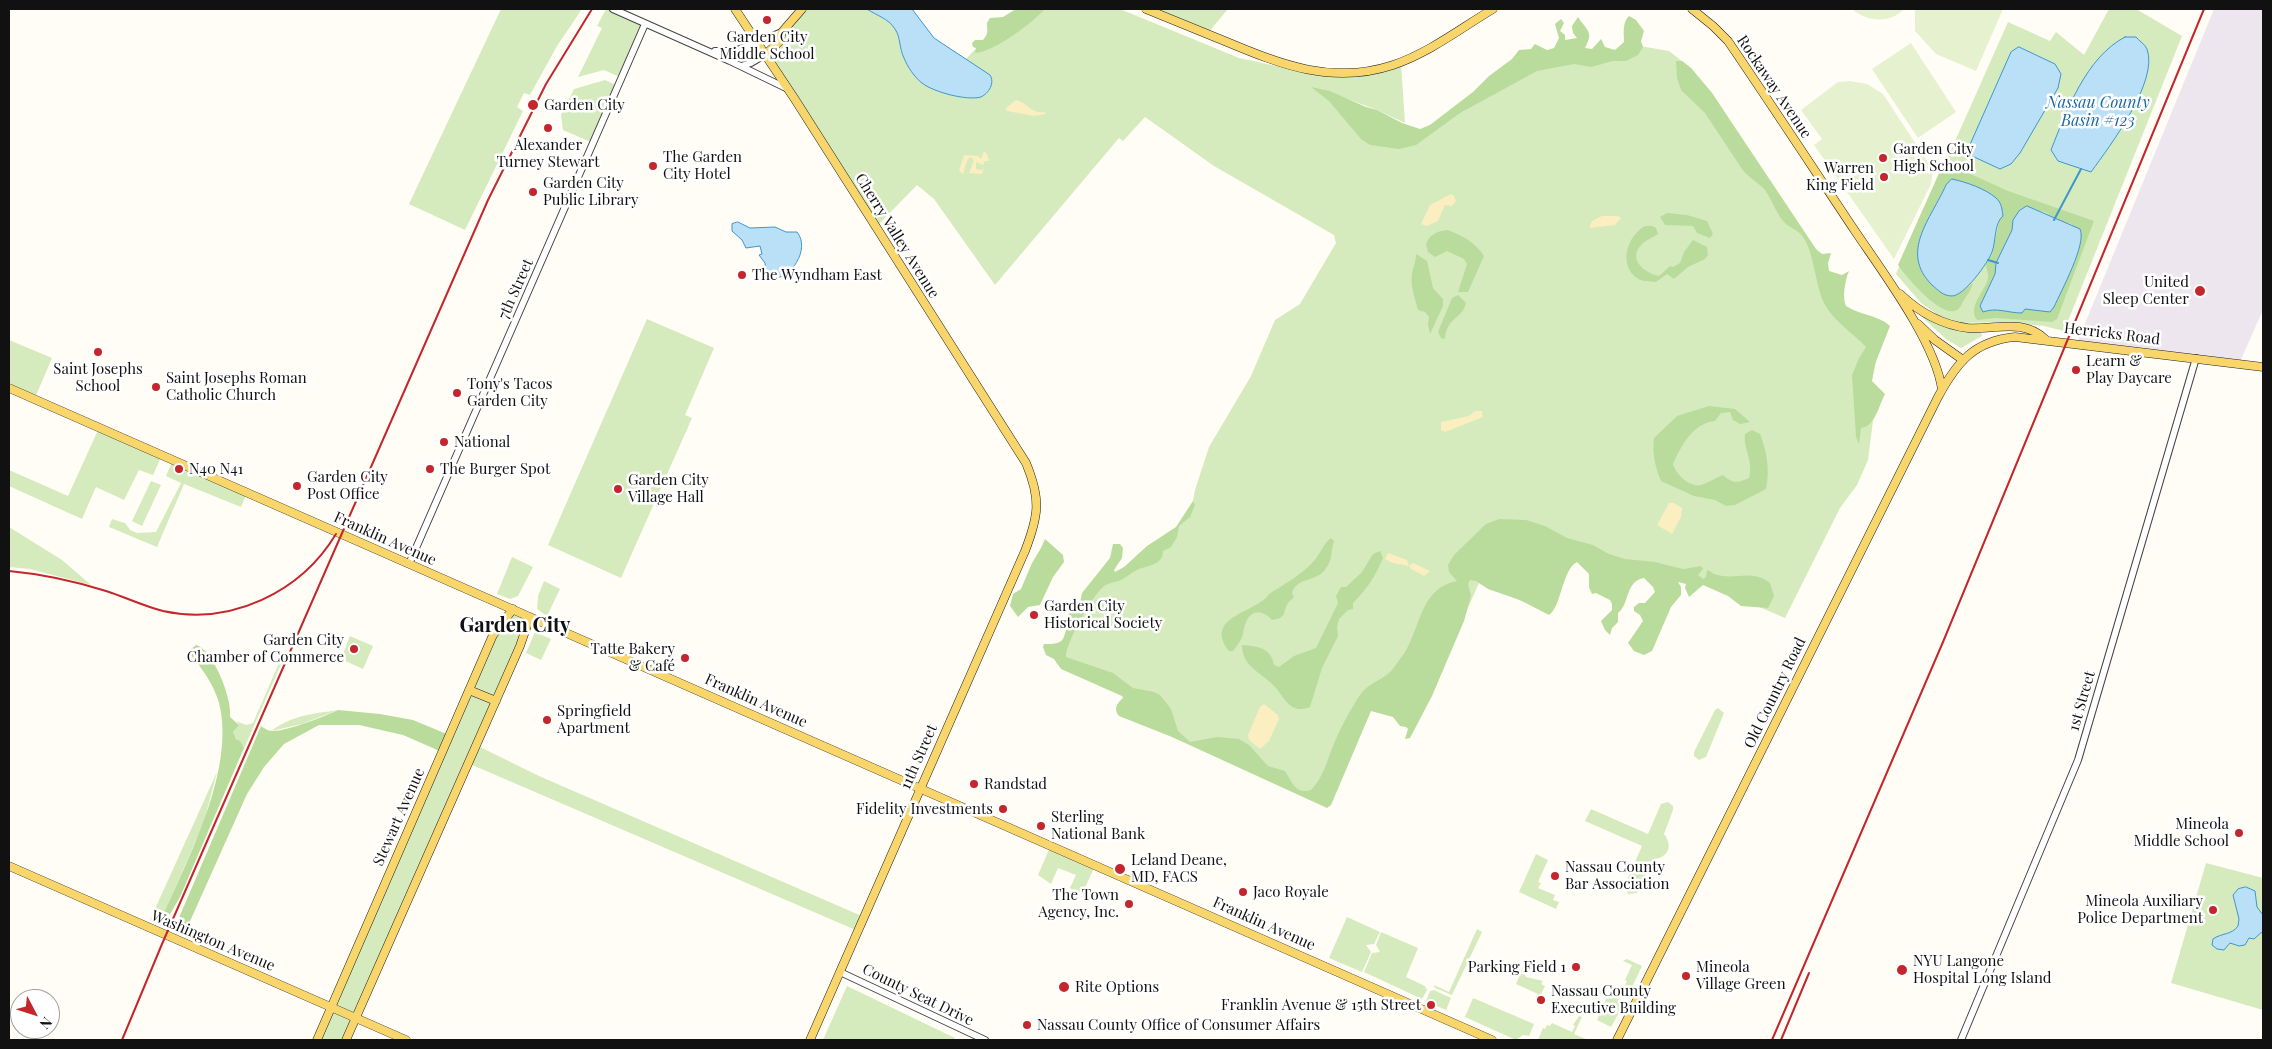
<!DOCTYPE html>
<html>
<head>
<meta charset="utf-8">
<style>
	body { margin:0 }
	#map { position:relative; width:2272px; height:1049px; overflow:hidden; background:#fffdf5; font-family:"Playfair Display",serif }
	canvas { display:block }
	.frame { position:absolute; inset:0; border:10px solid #111; pointer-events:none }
	.north { position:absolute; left:10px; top:989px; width:50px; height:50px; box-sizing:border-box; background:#fff; border:1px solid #a0a0a0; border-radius:50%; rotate:130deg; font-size:14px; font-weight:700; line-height:20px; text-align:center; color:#111 }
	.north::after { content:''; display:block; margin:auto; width:18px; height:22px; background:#c4262e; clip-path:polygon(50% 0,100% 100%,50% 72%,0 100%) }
</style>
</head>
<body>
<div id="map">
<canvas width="2272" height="1049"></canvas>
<div class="frame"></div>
<div class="north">N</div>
</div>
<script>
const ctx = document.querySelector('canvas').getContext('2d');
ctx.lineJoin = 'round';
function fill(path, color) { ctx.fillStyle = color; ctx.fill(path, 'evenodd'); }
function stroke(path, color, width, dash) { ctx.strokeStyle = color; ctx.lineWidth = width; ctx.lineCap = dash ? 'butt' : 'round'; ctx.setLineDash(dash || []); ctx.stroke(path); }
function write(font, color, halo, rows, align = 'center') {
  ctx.font = font + ' "Playfair Display",serif'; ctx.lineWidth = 5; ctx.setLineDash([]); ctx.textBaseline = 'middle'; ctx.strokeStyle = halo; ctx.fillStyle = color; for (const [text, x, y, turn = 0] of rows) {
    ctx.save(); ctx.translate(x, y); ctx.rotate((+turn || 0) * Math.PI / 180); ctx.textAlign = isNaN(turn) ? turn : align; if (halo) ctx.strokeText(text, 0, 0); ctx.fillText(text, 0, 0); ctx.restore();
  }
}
fill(new Path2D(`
	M2214,9H2263V310L2239,364L2077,343Z`), '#eee6ef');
fill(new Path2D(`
	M501,9H582L557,46L530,95L524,93L517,107L523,111L465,230L409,204Z
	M606,9H613L646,24L622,78L604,70L578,77L602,28L597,26Z
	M802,9H912L934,38L966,59C982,41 1000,27 1016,9H1120L1239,58L1295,70L1335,74L1401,64L1405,123L1377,110L1319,88L1421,132L1488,81L1634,45L1669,51L1691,68L1712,93L1834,281L1839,306L1878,353L1871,384L1876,397L1868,460L1857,485L1840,508L1785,618L1701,582L1575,557L1550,613L1479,583L1416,724L1373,706L1328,806L1120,713L1128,697L1056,663L1094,585L1163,544L1191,511L1195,490L1209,447L1251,376L1275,320L1300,304L1336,243L1334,235L1214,166L1145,117L1123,141L1119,138L995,285L934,199L917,185L876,227L763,50L772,44Z
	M1146,9H1228L1207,34Z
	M2109,9H2136L2182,36L2064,331L2044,326L2000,322L1959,323L1938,315L1921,303L1896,274L2008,22L2050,41L2056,32L2084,55Z
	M605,80L618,86L593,143L563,130L561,115L574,89Z
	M1925,315C1944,326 1959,331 1981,332L1982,336L1961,348L1946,339L1923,318Z
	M647,319L714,348L685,415L692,418L621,578L548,545Z
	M9,340L52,358L34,400L9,389Z
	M99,428L162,455L153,475L139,470L124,500L96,487L82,519L9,486V470L68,496Z
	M173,460L247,493L241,507L184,484L157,547L109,527L112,519L125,523L130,530L137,533L156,532L181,483L166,476Z
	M151,481L161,485L142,526L132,521Z
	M9,527L62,560L91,585L30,569L9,567Z
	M512,557L533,567L518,596L510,599L497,594Z
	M544,581L560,589L547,616L537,609L538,596Z
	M512,613L523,617L526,621L478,746L539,776L864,917L858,931L470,764L346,1040H315L488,646Z
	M535,632L551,639L541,660L526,653Z
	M350,636L373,646L363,669L341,659Z
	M282,662L243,751L244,748L234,736L233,732L239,724L236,721L246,725L253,723L279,663Z
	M1718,708L1724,713L1706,757L1699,760L1694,756V752L1715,710Z
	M338,710L302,724L271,731C293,715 312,714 338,710Z
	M217,772L204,822L161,920V926L150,920Z
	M1668,802L1673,806V810L1664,834C1674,846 1667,859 1653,859L1637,893L1628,894L1624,887L1642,846L1585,821L1591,809L1648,834L1661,804Z
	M1050,847L1095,866L1082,894L1070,888L1076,875L1058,868L1051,884L1038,875Z
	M1536,854L1548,860L1538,882L1541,883L1538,888L1555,895L1553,900L1559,902L1556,909L1519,892Z
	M2206,863L2263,878V1010L2171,983Z
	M1347,917L1380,932L1374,944L1366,945L1371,952L1362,972L1329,958Z
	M1477,929L1482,932L1452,995L1435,988L1434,985L1449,992Z
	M1381,932L1418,948L1406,977L1425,986L1427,990L1422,999L1364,972L1372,953L1380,952L1376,945Z
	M1627,959L1642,966L1631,989L1625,986L1627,981L1625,980L1632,965L1623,961Z
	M1523,967L1526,968L1524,973L1526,977L1543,981L1541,984L1545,986L1539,998L1536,997L1538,994L1516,984Z
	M847,986L955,1038L954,1040H823Z
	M1595,988L1625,1002L1611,1027L1597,1020L1607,997L1593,991Z
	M1434,990L1451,998L1446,1010L1426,1001L1430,991Z
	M1473,998L1534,1024L1529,1036L1523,1035L1516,1040L1465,1017Z
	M1579,1016L1582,1017L1574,1034L1588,1040H1538L1543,1028L1545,1029L1547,1025L1550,1026L1552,1023L1572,1032L1575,1026L1573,1025Z`), '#d5ebbd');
fill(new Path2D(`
	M1016,9H1045C1032,23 994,52 975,53L976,48L973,47L972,43L975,40H983C989,33 987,31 987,23L990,18L1003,17Z
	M1629,16L1636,20L1644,31L1641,41L1643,47L1638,55L1626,61H1613L1591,67L1574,64L1537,71L1460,113L1416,145L1399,149L1370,145L1361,139L1329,101L1311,87L1330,91L1366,107L1377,110L1402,123L1420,129L1430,125L1473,92L1489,76L1512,59L1519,50L1531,49L1535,44L1547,50L1554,48L1559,38L1555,24L1561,19L1564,23L1560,31L1565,35V40L1577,38L1573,33L1572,26L1578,17C1587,31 1594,31 1585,48L1592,49L1601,39L1605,47L1615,50L1624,42C1624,33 1622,23 1629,16Z
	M1676,61H1682L1691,68L1712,93L1816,249L1822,254L1831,253L1828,263L1829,271L1842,275L1849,271C1845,280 1842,298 1846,306C1860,315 1878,315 1890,326L1875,364L1872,381L1885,394C1879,405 1875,427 1861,428L1859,444L1856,437L1852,375L1859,358L1866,347C1852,332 1834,322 1824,303C1815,284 1814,252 1803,237C1798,230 1790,228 1785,223C1777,215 1772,200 1765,190C1759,183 1749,178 1742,169L1705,113L1681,90L1677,78Z
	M1944,162L2008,191L2094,221L2057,319L2052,322L1996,318L1977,320C1967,306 1985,292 1988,278C1989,272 1985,268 1986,262L1992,255L2000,218L1946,185L1938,203L1952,296L1958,294L1973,283C1971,290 1968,294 1964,300C1961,305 1960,310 1954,311C1939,315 1906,277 1898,265ZM2022,208L2045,212L2059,221L2072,224L2033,310L2025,309L2022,313C2008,313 1996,307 1983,312L1980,306L1995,274L1996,263L2012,230L2013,220Z
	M1667,213L1687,215L1707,221L1713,234L1710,238L1697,233L1693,226L1665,225L1660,217Z
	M1645,226H1652L1656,228L1658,234C1653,238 1647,239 1642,244C1627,259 1644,273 1659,276L1670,266L1673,267L1680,263L1684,252L1693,240L1707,247L1708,255L1705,259L1688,267L1674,279L1667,274L1656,282C1650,281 1641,282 1637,278C1618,265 1627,236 1645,226Z
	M1448,230C1463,236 1475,242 1484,256L1468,292H1458L1467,264L1464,259L1447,251L1435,257L1428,252L1426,244C1430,234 1437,231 1448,230Z
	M1416,254L1427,261L1433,288L1443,299V306L1430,334L1428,325L1429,317L1425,312L1418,310C1415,299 1410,285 1412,274C1413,267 1416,262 1416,254Z
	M1458,295L1466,303C1462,320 1447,316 1445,339L1441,338L1438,332L1452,298Z
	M1709,406L1735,409L1750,422L1740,424L1733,420L1730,412L1721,413L1715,421C1693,423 1681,446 1673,464C1675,473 1689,488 1701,485C1706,484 1717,477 1723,475C1733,484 1738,483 1749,478C1754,461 1743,450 1745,434L1752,430L1760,434C1767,452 1770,470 1766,489L1735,505L1726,506L1715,500L1694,496L1661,481C1655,467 1652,452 1654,438L1677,416Z
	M1193,501L1195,505L1190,517L1179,526L1177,537L1171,547L1163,551C1163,566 1147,565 1137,570C1132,572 1127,577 1121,580C1115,583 1108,582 1103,587C1093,595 1065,644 1066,657L1113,673L1133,688L1154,692L1160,695L1171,709L1178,731L1190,742L1217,737L1239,739L1249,745L1268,766L1285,771C1292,782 1296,795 1311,790C1323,778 1327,761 1333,746C1340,729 1350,710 1360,695C1370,681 1386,680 1395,666C1399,660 1406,652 1409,644C1421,620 1424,587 1457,581L1449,572L1448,565L1454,555L1486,524L1499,519L1526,520L1545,526L1567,538L1593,545L1609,554L1625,559L1655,562L1683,569L1701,566L1703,569L1698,575L1703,579L1706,577L1707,570C1711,571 1714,575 1718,575C1735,580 1753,569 1770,583L1774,596L1768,608L1741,606L1728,596L1703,585L1689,597L1685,588L1686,584L1678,582L1681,587V595L1671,607L1652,651L1644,655L1634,651L1628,643L1643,621L1640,615L1634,611V607L1639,603H1645L1655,592L1653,587L1644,578C1625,581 1630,604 1618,613V622L1612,628L1610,635L1605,630L1601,621L1612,610V604L1610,600L1596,593L1592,594L1589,587V574L1577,562C1562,569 1562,606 1549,615L1520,600L1488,589L1476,581L1470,580L1468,584L1471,596L1464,621L1432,696L1410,738L1405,739L1408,729L1406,727L1400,726L1393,717L1371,711L1331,805L1327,808L1172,737L1119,716C1113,709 1117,703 1123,698L1122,696L1061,669L1054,659L1046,655L1043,647L1044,644C1073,645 1058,633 1073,621L1067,618L1068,615L1080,603L1082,593L1110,558L1113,544H1120L1123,548L1122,558L1114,570L1115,572L1124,567L1147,546L1176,527Z
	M1331,538L1334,541C1330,553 1334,559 1324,571C1316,581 1296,578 1292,593L1294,597C1293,599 1290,600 1288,603C1282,612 1288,618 1272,620C1262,609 1250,609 1245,625C1243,629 1244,633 1242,637C1240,642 1236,647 1233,651H1229C1202,616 1259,612 1269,594C1282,586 1302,574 1312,563C1320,556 1323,543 1331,538Z
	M1045,539L1063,555L1064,562L1053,577L1040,605L1028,607L1018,617L1010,606L1013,594L1021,589L1032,563L1041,548Z
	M1380,551L1383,558C1375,577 1367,589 1353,603V609L1348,610L1339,619L1337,627L1338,636L1322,668L1310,707C1288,716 1284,694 1271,683C1258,671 1242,665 1242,645C1258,646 1271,648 1274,665L1279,667L1294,656L1316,648L1338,603L1336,596L1341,587H1346L1362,572L1373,554Z
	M196,645C213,649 233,700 230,717L239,725L233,732L236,739L240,741L244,748L180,897L165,923L161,926V920C187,860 236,770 219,703C214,685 202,668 190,654L191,649Z
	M338,710L380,714L413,720L449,735L442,752L403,735L359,725H319L284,744L264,767L247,794L187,928L180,934L175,932V927L261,726C264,728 268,731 272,731C285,732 326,716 338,710Z`), '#b9dc9c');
fill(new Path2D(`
	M1016,100C1028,103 1031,114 1044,112L1046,114L1034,116L1007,111L1006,108Z
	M984,151L987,154L989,161H985L983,165L976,162V169L982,170L984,167L982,174L969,173L974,160L970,157L967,161L963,174L959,171L964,155L978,156L981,159Z
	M1451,194L1454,196L1456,201L1452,206L1445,205L1438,221L1427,226L1421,224L1430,205Z
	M1602,216H1618L1621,218L1615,225L1589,228L1592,221Z
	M1475,411H1482L1483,417L1445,432L1441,430V422L1469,416Z
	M1669,503H1674L1682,508L1681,517L1672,534L1657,525Z
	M1388,553L1407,560L1409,566L1413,563L1430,571L1424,576L1411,569L1409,566L1393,563L1385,559Z
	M1264,704L1278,715L1279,719L1269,741L1260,749L1249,740L1248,735L1260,707Z`), '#fbeec1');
fill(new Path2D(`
	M1852,9H1904C1890,24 1867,22 1852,9Z
	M1915,9H2003L1976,71L1936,54L1915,31Z
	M1911,43L1956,112L1918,138L1872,69Z
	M1850,81L1867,84L1883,94L1933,170L1931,184L1894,259L1814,145L1822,139L1801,110L1838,82Z`), '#e6f2cf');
const water = new Path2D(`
	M867,9H912L934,38L990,75C995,83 989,93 981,97C967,101 933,92 922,83C915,78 907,66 904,58C899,48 901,38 895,29C888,18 877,16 867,9Z
	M2125,37H2136C2139,41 2145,44 2147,49C2159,81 2110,146 2091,172L2058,161L2051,150C2066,112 2086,57 2125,37Z
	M2019,47L2055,64L2061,74L2058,88L2020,153L2011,164L2000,169L1972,156L1968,149L2011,52Z
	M1952,179C1966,182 1986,189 1996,198C2002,203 2002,210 2003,216C1994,223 1996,242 1992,252C1988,263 1964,296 1952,296C1943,296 1938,290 1932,285C1899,252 1931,219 1946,185Z
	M2027,206L2080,229C2087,244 2061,291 2054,307L2050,312L2025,309L2022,313C2008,313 1996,307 1983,312L1980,306L1995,274L1996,263L2012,230L2013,220L2019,211Z
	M738,222L750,228L775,227L786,232H797C811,249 791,280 770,279L767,276L765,263L759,255L762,254L760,246L746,248L742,240L732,231V224Z
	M2246,887L2255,891L2257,907L2263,915V931L2254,939L2249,938L2245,945L2239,946L2230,943L2224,950L2217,949L2212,945L2213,939C2221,933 2232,935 2238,926L2239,919L2233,895L2238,889Z`);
fill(water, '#b9e0f7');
stroke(water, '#3f96cf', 1);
stroke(new Path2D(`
	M2054,220L2081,169
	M1988,260L1998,263`), '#3f96cf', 2);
const minor = new Path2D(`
	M613,9L730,61L788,89
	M715,51H735L782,32
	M741,66L751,63L766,54
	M409,564L645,24
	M840,972L985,1040
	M1961,1040L2078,760L2196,358`);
const major = new Path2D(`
	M735,9L796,101L1026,463C1041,499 1039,515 1025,551L810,1040
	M1146,9C1173,20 1200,31 1227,42C1282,65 1333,85 1393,65C1429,53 1461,28 1493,9
	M1692,9L1713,26L1728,41C1771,104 1813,168 1855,231C1882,271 1936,343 1942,390
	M766,54L779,42L782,32L802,9
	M1900,294C1918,311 1942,325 1968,328C1994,330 2023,318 2045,339
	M1918,324L1935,340L1963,360
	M9,388L1492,1040
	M469,690L496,701
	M9,866L406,1040
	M317,1040L493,635L513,609
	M346,1040L520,646L530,617
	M1617,1040L1938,397C1957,362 1974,341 2015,337L2263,367`);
stroke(minor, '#444', 8);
stroke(major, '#222', 9);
stroke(minor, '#fff', 6);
stroke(major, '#f9d66b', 8);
stroke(new Path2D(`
	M9,571C42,574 74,581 106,591C125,597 143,606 163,611C231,626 301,592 336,534
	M122,1040L162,944L488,200L546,84L592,9
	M1772,1040L1943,642L2204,9
	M1781,1040L1809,973`), '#c4262e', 2);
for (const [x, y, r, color] of [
	[767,20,5,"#c4262e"],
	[533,105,6,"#c4262e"],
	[548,128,5,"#c4262e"],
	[1883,158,5,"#c4262e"],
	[653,166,5,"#c4262e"],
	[1884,177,5,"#c4262e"],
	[533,192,5,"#c4262e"],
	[742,275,5,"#c4262e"],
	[2200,291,6,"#c4262e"],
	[98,352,5,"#c4262e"],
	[2076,370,5,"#c4262e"],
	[156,387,5,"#c4262e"],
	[457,393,5,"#c4262e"],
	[444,442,5,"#c4262e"],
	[179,469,5,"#c4262e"],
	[430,469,5,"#c4262e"],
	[297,486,5,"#c4262e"],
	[618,489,5,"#c4262e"],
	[1034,615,5,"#c4262e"],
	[354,649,5,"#c4262e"],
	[685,658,5,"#c4262e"],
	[547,720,5,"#c4262e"],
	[974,784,5,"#c4262e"],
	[1003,809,5,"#c4262e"],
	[1041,826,5,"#c4262e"],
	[2239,833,5,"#c4262e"],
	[1120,869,6,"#c4262e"],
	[1555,876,5,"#c4262e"],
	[1243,892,5,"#c4262e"],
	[1129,904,5,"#c4262e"],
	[2213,910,5,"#c4262e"],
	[1576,967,5,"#c4262e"],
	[1902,970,6,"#c4262e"],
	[1686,976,5,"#c4262e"],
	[1064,987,6,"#c4262e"],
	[1541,1000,5,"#c4262e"],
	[1431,1005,5,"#c4262e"],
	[1027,1025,5,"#c4262e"]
]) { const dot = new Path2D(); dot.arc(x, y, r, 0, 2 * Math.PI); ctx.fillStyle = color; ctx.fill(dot); stroke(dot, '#fff', 2); }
write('15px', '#111', '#fff', [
	["Garden City",767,37,"center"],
	["Middle School",767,54,"center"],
	["Garden City",544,105],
	["Alexander",548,145,"center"],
	["Turney Stewart",548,162,"center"],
	["Garden City",1893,149],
	["High School",1893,166],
	["The Garden",663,157],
	["City Hotel",663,174],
	["Warren",1874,168,"right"],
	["King Field",1874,185,"right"],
	["Garden City",543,183],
	["Public Library",543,200],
	["The Wyndham East",752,275],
	["United",2189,282,"right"],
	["Sleep Center",2189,299,"right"],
	["Learn &",2086,361],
	["Play Daycare",2086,378],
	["Saint Josephs",98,369,"center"],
	["School",98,386,"center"],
	["Saint Josephs Roman",166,378],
	["Catholic Church",166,395],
	["Tony's Tacos",467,384],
	["Garden City",467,401],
	["National",454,442],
	["N40 N41",189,469],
	["The Burger Spot",440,469],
	["Garden City",307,477],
	["Post Office",307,494],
	["Garden City",628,480],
	["Village Hall",628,497],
	["Garden City",1044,606],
	["Historical Society",1044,623],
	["Garden City",344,640,"right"],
	["Chamber of Commerce",344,657,"right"],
	["Tatte Bakery",675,649,"right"],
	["& Café",675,666,"right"],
	["Springfield",557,711],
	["Apartment",557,728],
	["Randstad",984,784],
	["Fidelity Investments",993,809,"right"],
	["Sterling",1051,817],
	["National Bank",1051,834],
	["Mineola",2229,824,"right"],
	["Middle School",2229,841,"right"],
	["Leland Deane,",1131,860],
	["MD, FACS",1131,877],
	["Nassau County",1565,867],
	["Bar Association",1565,884],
	["Jaco Royale",1253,892],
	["The Town",1119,895,"right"],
	["Agency, Inc.",1119,912,"right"],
	["Mineola Auxiliary",2203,901,"right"],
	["Police Department",2203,918,"right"],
	["NYU Langone",1913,961],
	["Hospital Long Island",1913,978],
	["Parking Field 1",1566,967,"right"],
	["Mineola",1696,967],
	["Village Green",1696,984],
	["Rite Options",1075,987],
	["Nassau County",1551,991],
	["Executive Building",1551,1008],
	["Franklin Avenue & 15th Street",1421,1005,"right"],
	["Nassau County Office of Consumer Affairs",1037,1025]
], 'left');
write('15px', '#111', '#fff', [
	["Rockaway Avenue",1774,87,56],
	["Cherry Valley Avenue",897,236,58],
	["7th Street",516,289,-66],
	["Herricks Road",2112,334,7],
	["Franklin Avenue",385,539,24],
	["Old Country Road",1775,693,-64],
	["Franklin Avenue",756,701,24],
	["1st Street",2082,701,-74],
	["11th Street",919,757,-66],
	["Stewart Avenue",399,817,-66],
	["Franklin Avenue",1264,924,24],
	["Washington Avenue",213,941,23],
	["County Seat Drive",918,995,26]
]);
write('italic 16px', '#1768a6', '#fff', [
	["Nassau County",2098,103],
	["Basin #123",2098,121]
]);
write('bold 20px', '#111', '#fff', [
	["Garden City",515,626]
]);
</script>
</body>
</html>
